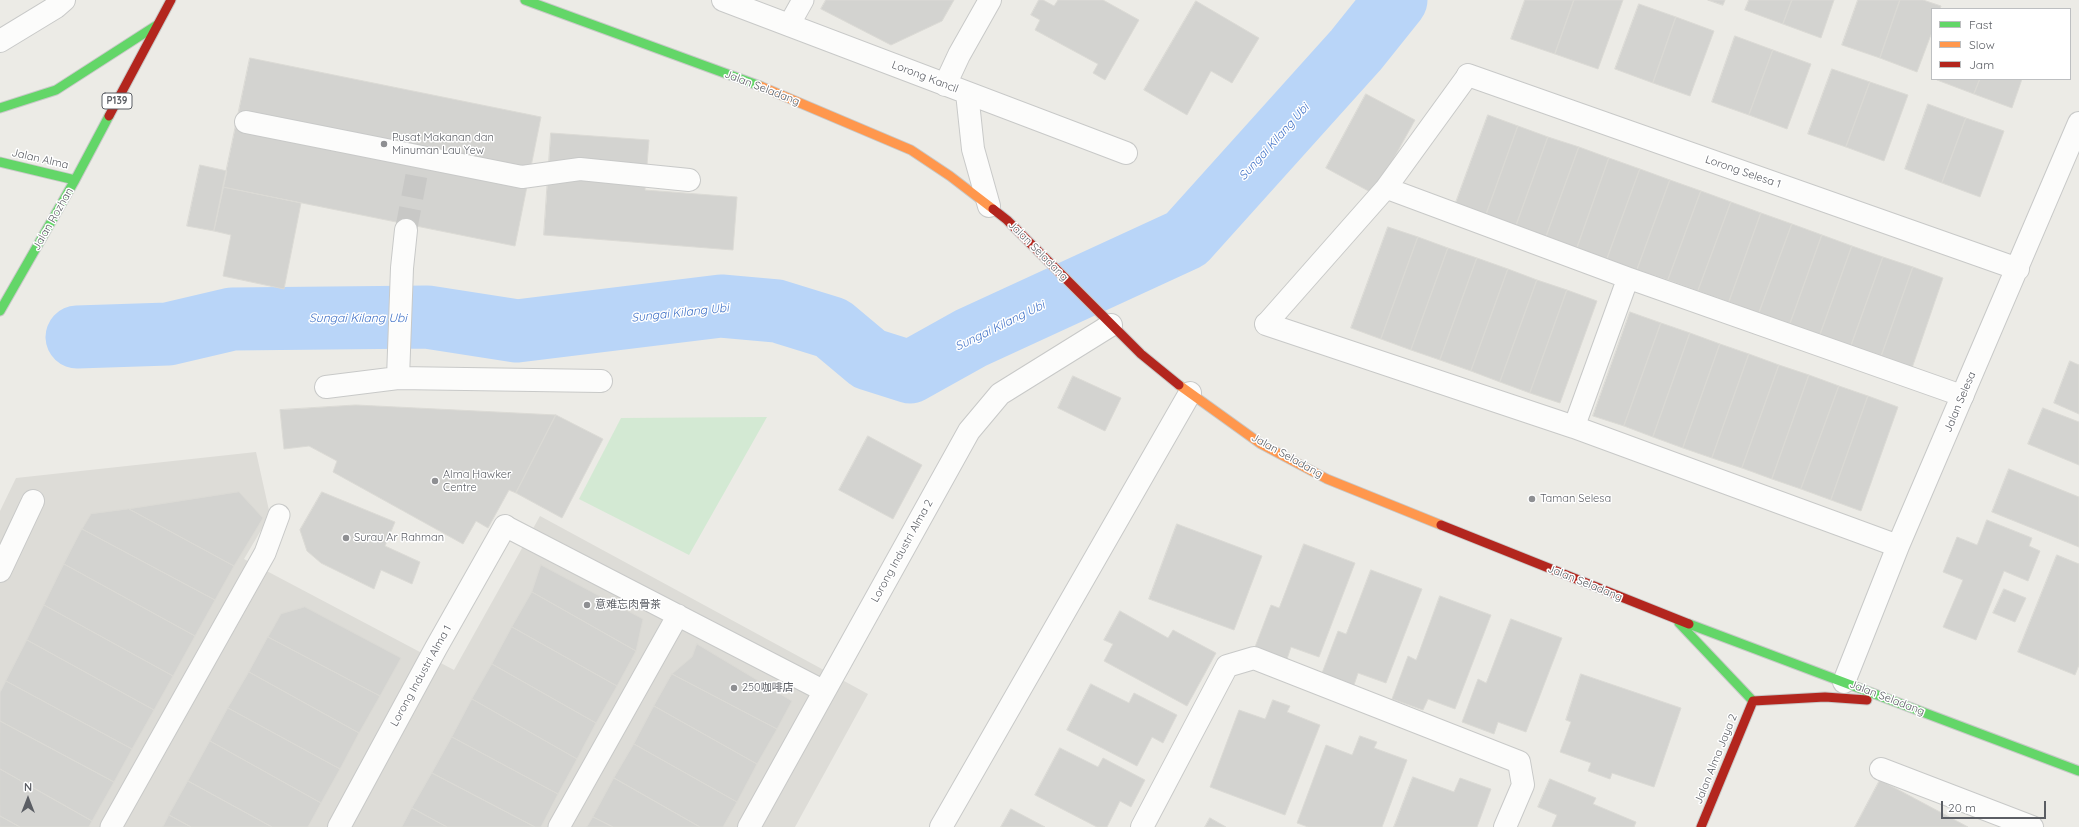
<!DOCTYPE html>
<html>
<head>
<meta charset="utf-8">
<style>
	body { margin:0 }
	#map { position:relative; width:2079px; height:827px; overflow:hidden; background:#ecebe6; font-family:Quicksand,sans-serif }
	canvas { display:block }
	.legend { position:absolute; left:1931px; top:8px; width:140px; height:72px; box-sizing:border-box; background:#fff; border:1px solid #bdbfc1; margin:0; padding:5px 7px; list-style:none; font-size:12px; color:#5b5e64 }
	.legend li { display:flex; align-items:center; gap:8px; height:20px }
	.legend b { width:20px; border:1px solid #bdbfc1 }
	.north { position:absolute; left:8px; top:779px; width:40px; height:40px; -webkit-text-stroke:3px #fff; paint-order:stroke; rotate:0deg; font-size:11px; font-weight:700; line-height:16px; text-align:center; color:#5b5e64 }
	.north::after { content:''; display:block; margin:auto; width:14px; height:18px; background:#5b5e64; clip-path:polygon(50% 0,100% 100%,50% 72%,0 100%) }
	.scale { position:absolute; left:1941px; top:801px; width:105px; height:18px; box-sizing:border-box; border:2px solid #5b5e64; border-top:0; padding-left:5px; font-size:12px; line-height:14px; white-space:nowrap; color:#5b5e64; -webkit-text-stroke:3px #fff; paint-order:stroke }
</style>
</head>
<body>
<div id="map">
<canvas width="2079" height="827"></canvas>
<ul class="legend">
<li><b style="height:5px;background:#63d668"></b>Fast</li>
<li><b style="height:5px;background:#ff974d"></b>Slow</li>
<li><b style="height:5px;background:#b3261e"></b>Jam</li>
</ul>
<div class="north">N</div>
<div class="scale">20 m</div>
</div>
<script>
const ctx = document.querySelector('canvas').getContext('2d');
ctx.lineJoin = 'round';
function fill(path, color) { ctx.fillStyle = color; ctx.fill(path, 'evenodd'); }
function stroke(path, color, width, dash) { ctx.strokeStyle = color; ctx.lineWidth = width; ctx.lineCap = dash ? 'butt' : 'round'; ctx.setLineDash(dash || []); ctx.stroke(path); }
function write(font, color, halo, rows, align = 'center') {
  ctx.font = font + ' Quicksand,"Noto Sans SC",sans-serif'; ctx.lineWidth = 3; ctx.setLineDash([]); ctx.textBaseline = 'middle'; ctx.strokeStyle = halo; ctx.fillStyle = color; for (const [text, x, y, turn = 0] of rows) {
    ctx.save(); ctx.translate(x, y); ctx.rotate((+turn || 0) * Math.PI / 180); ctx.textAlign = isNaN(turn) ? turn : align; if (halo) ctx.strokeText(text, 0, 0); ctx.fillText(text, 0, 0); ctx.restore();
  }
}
fill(new Path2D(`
	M256,452L270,515L244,559L454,670L540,516L868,694L795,827H0V511L16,478Z`), '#dddcd7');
fill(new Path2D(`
	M767,417L689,555L579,499L621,418Z`), '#d3e9d3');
stroke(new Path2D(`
	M77,337L168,334L232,319L427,317L517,331L721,306L777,311L832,328L869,359L910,372L971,338L1186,239L1356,50L1396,0`), '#b9d5f8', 63);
const building = new Path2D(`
	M826,0H954L942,21L891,45L821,9Z
	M1039,0H1043L1054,6L1058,0H1103L1139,20L1105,80L1093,73L1098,64L1035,30L1040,20L1031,15Z
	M1525,0H1574L1555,54L1511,39Z
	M1574,0H1623L1598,69L1555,54Z
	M1708,0H1725L1723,5Z
	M1749,0H1792L1783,24L1745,10Z
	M1792,0H1834L1821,38L1783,24Z
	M1858,0H1900L1880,58L1842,45Z
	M1900,0H1923L1941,6L1940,9H1932V32L1917,72L1880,58Z
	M1196,1L1259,38L1232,83L1211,71L1187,115L1144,90Z
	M1639,4L1676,17L1653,83L1615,69Z
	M1676,17L1714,31L1690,96L1653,83Z
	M1735,36L1773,50L1749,115L1712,102Z
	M1773,50L1811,64L1787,129L1749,115Z
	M250,58L541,117L515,246L223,187Z
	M1832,69L1870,82L1846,147L1808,134Z
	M1937,79H1980L1974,94L1937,80Z
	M1980,79H2022L2012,108L1974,94Z
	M1870,82L1908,95L1884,161L1846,147Z
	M1366,94L1415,120L1374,194L1326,168Z
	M1928,104L1966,118L1942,183L1905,169Z
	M1488,115L1518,126L1486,215L1455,205Z
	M1966,118L2004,131L1980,197L1942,183Z
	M1518,126L1548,137L1516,226L1486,215Z
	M551,133L649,140L645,190L737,197L733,250L544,235Z
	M1548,137L1579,147L1546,237L1516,226Z
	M1579,147L1609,158L1577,248L1546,237Z
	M1609,158L1640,169L1607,259L1577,248Z
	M200,165L227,171L214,231L187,226Z
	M1640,169L1670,180L1637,270L1607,259Z
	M1670,180L1701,191L1668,280L1637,270Z
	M223,187L301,203L284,289L223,276L231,235L214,231Z
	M1701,191L1731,202L1698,291L1668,280Z
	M1731,202L1761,213L1729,302L1698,291Z
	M1761,213L1792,224L1759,313L1729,302Z
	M1792,224L1822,235L1790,324L1759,313Z
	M1388,227L1418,237L1381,339L1351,328Z
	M1822,235L1852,246L1820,335L1790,324Z
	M1418,237L1448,248L1411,350L1381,339Z
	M1852,246L1883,257L1851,346L1820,335Z
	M1448,248L1477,258L1440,360L1411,350Z
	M1883,257L1913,267L1881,357L1851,346Z
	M1477,258L1508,269L1471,371L1440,360Z
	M1913,267L1943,278L1912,368L1881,357Z
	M1508,269L1537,280L1500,382L1471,371Z
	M1537,280L1567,290L1530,393L1500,382Z
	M1567,290L1597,301L1560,403L1530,393Z
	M1630,312L1661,323L1624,426L1593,416Z
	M1661,323L1690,333L1653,437L1624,426Z
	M1690,333L1720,344L1683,448L1653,437Z
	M1720,344L1749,354L1712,458L1683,448Z
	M1749,354L1779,365L1742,468L1712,458Z
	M2070,361L2079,365V414L2054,403Z
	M1779,365L1809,375L1772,479L1742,468Z
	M1809,375L1839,386L1801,489L1772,479Z
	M1073,376L1121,398L1105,431L1058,408Z
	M1839,386L1868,396L1831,500L1801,489Z
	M1868,396L1898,407L1861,511L1831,500Z
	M356,405L556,415L516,493L509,490L488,528L476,521L463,544L333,472L337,461L309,446L284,449L280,410Z
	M2043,408L2079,422V465L2028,444Z
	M556,415L603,439L562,518L516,493Z
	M868,436L922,465L893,519L839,490Z
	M2009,469L2079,497V547L1992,512Z
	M239,492L263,518L234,566L129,509Z
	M322,492L395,522L385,546L420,562L412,584L381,570L374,589L321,563L307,551L300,530Z
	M129,509L234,566L215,600L82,529L91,514Z
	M1987,520L2032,538L2029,546L2040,551L2028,581L2004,571L1976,640L1943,627L1963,580L1943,572L1957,537L1977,545Z
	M1177,524L1262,556L1234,630L1149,599Z
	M82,529L215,600L195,636L64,564Z
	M1304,544L1355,563L1319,657L1291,647L1287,659L1255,647L1271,605L1279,608Z
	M2057,555L2079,564V665L2075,675L2018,652Z
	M64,564L195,636L173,676L44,605Z
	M541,565L643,619L636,651L532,592Z
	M1371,570L1422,589L1386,683L1358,673L1354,685L1322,673L1338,631L1346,634Z
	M2004,589L2026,598L2015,622L1993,613Z
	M532,592L636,651L617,686L512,627Z
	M1440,596L1491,615L1455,709L1428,699L1423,710L1392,699L1408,656L1416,660Z
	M44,605L173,676L154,710L27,640Z
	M305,607L401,658L380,696L268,637L281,614Z
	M1120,611L1168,638L1173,630L1216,653L1187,706L1104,661L1113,644L1104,640Z
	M1511,619L1562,638L1526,732L1498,722L1494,734L1462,722L1478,679L1486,683Z
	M512,627L617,686L596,723L492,664Z
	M268,637L380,696L359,733L249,672Z
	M27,640L154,710L132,749L6,681Z
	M697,644L792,701L777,729L672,674L692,657Z
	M492,664L596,723L577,759L472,699Z
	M249,672L359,733L340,769L228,708Z
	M672,674L777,729L757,764L654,706Z
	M1581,674L1681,708L1654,787L1612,773L1610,779L1588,771L1591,763L1560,752L1571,722L1566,720Z
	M6,681L132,749L114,782L0,721V693Z
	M1091,684L1129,703L1134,693L1177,715L1163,743L1152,737L1137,766L1067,730Z
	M472,699L577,759L558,794L452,737Z
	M1273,700L1290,706L1287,712L1320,725L1285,815L1210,787L1239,710L1265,719Z
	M654,706L757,764L737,802L634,744Z
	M228,708L340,769L321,803L210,741Z
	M0,721L114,782L92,821L0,769Z
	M1360,736L1377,742L1374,748L1407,760L1382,827H1308L1297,823L1326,745L1352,755Z
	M452,737L558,794L541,827H535L432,773Z
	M210,741L321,803L308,827H272L188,781Z
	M634,744L737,802L723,827H700L614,778Z
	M1060,748L1098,767L1103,758L1145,780L1131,807L1120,801L1107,827H1097L1035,795Z
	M0,769L92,821L89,827H20L0,816Z
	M432,773L535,827H447L412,808Z
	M1413,777L1454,792L1460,778L1491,789L1477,827H1394Z
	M614,778L700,827H613L593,817Z
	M1550,779L1596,798L1593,804L1636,822L1634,827H1552L1557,815L1538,807Z
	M1880,780L1968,827H1855Z
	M188,781L272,827H191L169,815Z
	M412,808L447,827H402Z
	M1011,809L1045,827H1001Z
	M169,815L191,827H163Z
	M0,816L20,827H0Z
	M593,817L613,827H587Z
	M1210,818L1226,827H1205Z`);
fill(building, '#d3d3d0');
stroke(building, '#dbdad5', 1);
stroke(new Path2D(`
	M406,230L420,157`), '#c8c8c6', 22, [22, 11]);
const lane = new Path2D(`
	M789,25L803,0
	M1386,188L1628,278L1963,396
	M1266,324L1386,188L1468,75
	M1574,427L1628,278
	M505,526L824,691
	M111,827L265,553L279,515
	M559,827L678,615`);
const street = new Path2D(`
	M723,0L1126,153
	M0,41L56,7L64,0
	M1468,75L2018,269
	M945,85L959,55L990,0
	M967,93L973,149L989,206
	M246,122L522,177L580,169L689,180
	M1266,324L1574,427L1898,546
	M398,378L402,268L406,230
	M326,387L398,378L601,381
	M0,571L33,501
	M1844,682L1898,546L2079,123
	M1881,769L2032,827
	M339,827L436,648L505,526
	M749,827L969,431L1000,394L1111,325
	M941,827L1190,393
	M1142,827L1227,666L1254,658L1519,762L1523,785L1505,827`);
const fast = new Path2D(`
	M525,0L760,86
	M0,108L56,90L157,25
	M0,162L75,180
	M0,311L75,180L109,116
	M1679,623L1753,701
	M1689,624L2079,771`);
const slow = new Path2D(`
	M760,86L911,150L950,176L993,209
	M1179,385L1261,444L1327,479L1441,525`);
const jam = new Path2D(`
	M109,116L171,0
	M993,209L1007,220L1141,354L1179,385
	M1441,525L1689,624
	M1753,701L1825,697L1867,700
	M1701,827L1753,701`);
stroke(lane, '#c8c9c8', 23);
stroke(street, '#c8c9c8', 24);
stroke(fast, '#c8c9c8', 11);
stroke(slow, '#c8c9c8', 11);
stroke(jam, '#c8c9c8', 11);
stroke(lane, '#fcfcfb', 21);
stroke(street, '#fcfcfb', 22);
stroke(fast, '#63d668', 9);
stroke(slow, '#ff974d', 9);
stroke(jam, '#b3261e', 9);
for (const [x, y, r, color] of [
	[384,144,4,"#8e8f92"],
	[435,481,4,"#8e8f92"],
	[1532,499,4,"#8e8f92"],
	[346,538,4,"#8e8f92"],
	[587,605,4,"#8e8f92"],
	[734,688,4,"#8e8f92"]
]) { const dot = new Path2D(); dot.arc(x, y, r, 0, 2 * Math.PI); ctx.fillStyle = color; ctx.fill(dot); stroke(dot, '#fff', 1.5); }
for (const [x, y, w] of [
	[117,101,30]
]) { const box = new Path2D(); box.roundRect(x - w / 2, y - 8, w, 16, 3); ctx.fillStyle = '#fff'; ctx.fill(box); stroke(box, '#5b5e64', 1); }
write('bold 10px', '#5b5e64', null, [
	["P139",117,101]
]);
write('11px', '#5b5e64', '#fff', [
	["Lorong Kancil",925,77,21],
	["Jalan Seladang",762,88,21],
	["Jalan Alma",40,159,13],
	["Lorong Selesa 1",1743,172,19],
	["Jalan Rozhan",53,219,-60],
	["Jalan Seladang",1038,251,45],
	["Jalan Selesa",1960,402,-67],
	["Jalan Seladang",1287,456,29],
	["Lorong Industri Alma 2",902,551,-61],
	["Jalan Seladang",1585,583,22],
	["Lorong Industri Alma 1",421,676,-61],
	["Jalan Seladang",1887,698,21],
	["Jalan Alma Jaya 2",1716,759,-68]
]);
write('11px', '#5b5e64', '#fff', [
	["Pusat Makanan dan",392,138],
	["Minuman Lau Yew",392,151],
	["Alma Hawker",443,475],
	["Centre",443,488],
	["Taman Selesa",1540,499],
	["Surau Ar Rahman",354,538],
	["意难忘肉骨茶",595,605],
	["250咖啡店",742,688]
], 'left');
write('italic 12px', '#4072c7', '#fff', [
	["Sungai Kilang Ubi",1274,142,-48],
	["Sungai Kilang Ubi",680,313,-6],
	["Sungai Kilang Ubi",358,318],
	["Sungai Kilang Ubi",1000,326,-26]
]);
</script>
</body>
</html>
